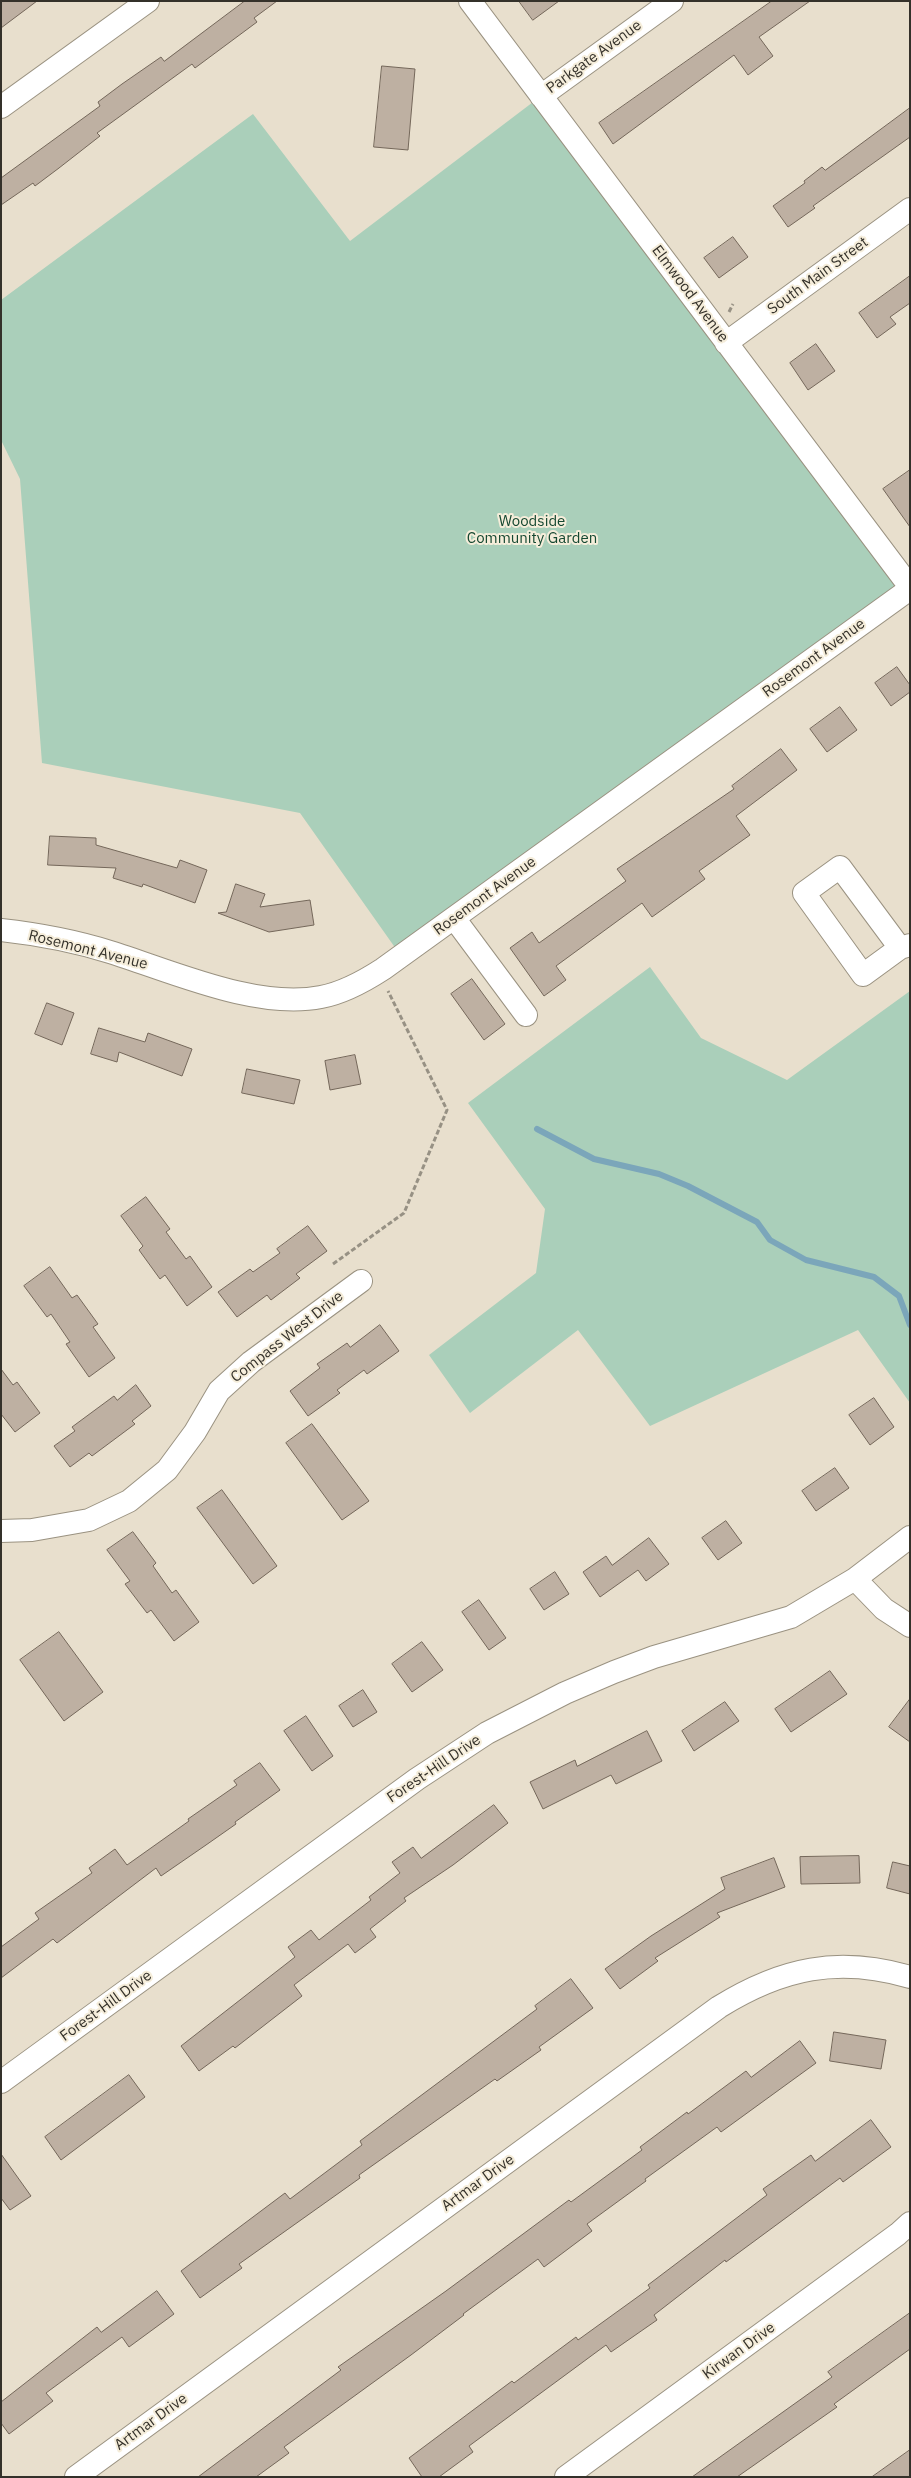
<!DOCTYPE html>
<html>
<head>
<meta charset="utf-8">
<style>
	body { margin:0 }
	#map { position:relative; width:911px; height:2478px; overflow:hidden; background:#e8dfcd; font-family:"IBM Plex Sans",sans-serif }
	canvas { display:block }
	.frame { position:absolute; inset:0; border:2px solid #34312a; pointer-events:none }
</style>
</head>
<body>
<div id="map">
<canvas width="911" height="2478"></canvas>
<div class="frame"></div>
</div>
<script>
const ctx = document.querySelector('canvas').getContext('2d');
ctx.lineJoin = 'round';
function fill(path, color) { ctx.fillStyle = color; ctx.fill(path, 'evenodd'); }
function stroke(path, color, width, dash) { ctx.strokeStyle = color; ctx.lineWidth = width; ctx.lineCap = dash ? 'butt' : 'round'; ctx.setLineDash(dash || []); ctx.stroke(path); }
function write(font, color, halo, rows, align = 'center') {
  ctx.font = font + ' "IBM Plex Sans",sans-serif'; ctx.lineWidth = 4; ctx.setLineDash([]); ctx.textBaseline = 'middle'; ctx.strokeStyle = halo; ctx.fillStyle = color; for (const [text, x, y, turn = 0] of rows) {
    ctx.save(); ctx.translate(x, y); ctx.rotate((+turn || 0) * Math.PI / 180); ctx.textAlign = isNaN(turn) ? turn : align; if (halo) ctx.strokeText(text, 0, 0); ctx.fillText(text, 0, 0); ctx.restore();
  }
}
fill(new Path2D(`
	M541,96L910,587L401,956L300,813L42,763L20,479L1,440V300L253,114L350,241Z
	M650,967L701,1038L787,1080L910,991V1403L858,1330L650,1426L578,1330L470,1413L429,1355L536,1273L545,1209L468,1103Z`), '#aacfba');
stroke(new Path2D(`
	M537,1129L594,1159L659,1174L688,1186L757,1222L770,1240L806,1260L874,1277L899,1296L910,1325`), '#7ba6ba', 6);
const building = new Path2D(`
	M1,1H37L1,28Z
	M245,1H277L254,18L257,22L195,68L192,64L97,133L100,136L59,168L35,186L33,183L1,205V178L100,106L98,102L122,84L161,57L164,61Z
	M519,1H559L533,20Z
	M772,1H810L759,37L773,56L748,75L734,55L613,144L599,123Z
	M382,66L415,69L408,150L374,147Z
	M910,108V137L813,206L815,208L788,227L773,206L805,183L804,181L822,167L825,170Z
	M733,237L748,257L719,278L704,258Z
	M910,276V303L890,317L896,324L877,338L859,313Z
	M816,344L835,371L808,390L790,363Z
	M910,470V527L883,489Z
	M897,667L910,685V692L891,706L875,683Z
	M840,707L857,730L827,752L810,729Z
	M781,749L797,770L736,816L750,835L699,871L705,879L652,917L642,903L556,966L566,980L544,996L510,948L532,932L539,943L626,881L617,869L734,789L732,786Z
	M50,836L96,838V845L177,868L180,860L207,870L195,903L143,884L142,887L113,878L116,868L48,865Z
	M236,884L265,894L260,907L310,900L314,925L269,932L218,913L226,912Z
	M472,979L505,1024L484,1040L451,994Z
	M47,1003L74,1013L62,1045L35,1034Z
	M99,1028L145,1042L148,1033L192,1049L182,1076L119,1052L117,1062L91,1054Z
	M355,1055L361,1084L330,1090L325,1061Z
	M247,1069L300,1080L294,1104L242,1093Z
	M146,1197L170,1229L166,1232L186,1259L190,1256L212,1287L187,1306L165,1275L160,1279L139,1250L143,1246L121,1216Z
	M308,1226L327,1251L296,1274L300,1278L271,1300L267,1295L237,1317L218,1292L250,1269L253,1272L280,1253L277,1249Z
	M50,1267L72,1298L77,1295L98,1324L93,1327L115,1358L89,1377L66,1344L70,1342L51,1314L47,1317L24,1286Z
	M380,1325L399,1351L367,1374L364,1370L337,1390L340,1393L308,1416L290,1391L320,1368L317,1364L347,1343L350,1347Z
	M1,1369L13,1385L17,1382L40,1413L15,1432L1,1414Z
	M136,1385L151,1406L132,1421L135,1424L92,1456L89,1453L70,1467L54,1446L75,1431L72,1427L114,1396L117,1400Z
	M874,1398L894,1427L870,1445L849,1415Z
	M312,1424L369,1501L342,1520L286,1443Z
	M835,1468L849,1488L816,1511L802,1491Z
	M222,1490L277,1566L253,1584L197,1508Z
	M726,1521L742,1543L718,1560L702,1538Z
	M133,1532L156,1563L153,1566L172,1593L176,1590L199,1622L174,1641L151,1610L147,1613L125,1584L130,1581L107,1550Z
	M649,1538L669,1564L646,1581L638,1570L600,1597L583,1572L606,1556L612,1565Z
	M555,1572L569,1594L544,1610L530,1589Z
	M479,1600L506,1638L489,1650L462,1612Z
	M59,1632L103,1692L64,1721L20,1660Z
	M422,1642L443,1670L412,1692L392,1664Z
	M830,1671L847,1694L791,1732L775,1709Z
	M363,1690L377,1712L353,1727L339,1706Z
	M910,1699V1742L889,1727Z
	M725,1702L739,1721L694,1751L682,1731Z
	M306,1716L333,1756L312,1771L284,1731Z
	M647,1731L662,1761L616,1784L611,1775L543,1809L530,1782L575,1760L577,1766Z
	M260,1763L280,1790L235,1822L236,1824L206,1845L161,1876L156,1868L57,1943L53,1939L1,1978V1947L39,1919L35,1913L92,1873L89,1868L115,1849L127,1865L189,1821L188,1819L237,1785L234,1781Z
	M494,1805L508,1823L453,1865L404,1898L406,1901L370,1929L376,1937L355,1953L348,1944L294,1985L302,1996L235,2048L233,2046L199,2071L181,2046L295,1957L288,1947L311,1930L319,1940L371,1900L369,1897L400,1873L392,1862L413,1847L421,1858Z
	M859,1856L860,1883L801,1884L800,1857Z
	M774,1858L785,1887L717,1913L720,1917L655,1958L658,1961L620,1989L605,1969L651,1936L725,1889L721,1878Z
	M893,1862L910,1866V1894L887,1888Z
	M571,1979L593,2008L539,2047L541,2050L497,2081L495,2079L359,2175L360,2178L239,2264L242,2268L200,2298L181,2271L285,2193L290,2199L362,2145L360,2141L537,2009L535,2006Z
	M834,2032L886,2040L881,2069L830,2061Z
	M800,2041L816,2063L721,2132L717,2127L645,2179L646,2181L587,2224L592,2231L544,2267L538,2259L463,2314L464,2315L411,2355L284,2447L289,2453L256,2477H198L341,2370L338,2367L446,2291L569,2200L571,2202L642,2150L640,2147L687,2112L688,2114L746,2071L751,2077Z
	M129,2075L145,2097L61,2160L45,2137Z
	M871,2120L891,2147L843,2182L840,2178L726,2262L725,2260L654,2315L657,2320L611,2352L606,2345L469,2446L473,2452L439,2477H422L409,2458L512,2381L514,2383L576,2337L578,2340L650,2288L648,2285L767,2195L763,2189L811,2155L815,2161Z
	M1,2154L31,2196L10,2210L1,2198Z
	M157,2291L174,2314L129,2347L122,2337L46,2393L53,2401L9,2434L1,2423V2402L97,2327L101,2332Z
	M910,2313V2349L834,2404L837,2407L737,2477H692L832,2377L828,2372Z
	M910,2450V2477H872Z`);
fill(building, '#beb0a2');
stroke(building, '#74675a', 1);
const minor = new Path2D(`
	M470,1L910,587
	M541,96L672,1
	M1,107L148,1
	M726,343L910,209
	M454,918L526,1015
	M1,930C37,934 75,941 110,952C171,971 257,1010 321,997C343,993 363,982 383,969L910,589
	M900,948L840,867L804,893L863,975L900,948L910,945
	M1,1531L32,1530L89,1520L129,1501L167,1470L195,1432L219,1391L251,1362L361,1281
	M855,1579L884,1609L910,1626
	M1,2082L417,1779L487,1733L565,1693L614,1672L654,1657L791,1617L855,1579L910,1537
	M76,2477L719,2007C782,1968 838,1956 910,1977
	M566,2477L898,2234L910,2223`);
stroke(minor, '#9a9281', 24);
stroke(new Path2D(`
	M729,312L733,304
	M333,1264L404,1213L447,1110L388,991`), '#979184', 3, [5, 2.5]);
stroke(minor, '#fff', 22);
write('15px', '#34312a', '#f5edda', [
	["Parkgate Avenue",594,57,-36],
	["South Main Street",818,276,-36],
	["Elmwood Avenue",690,294,53],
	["Rosemont Avenue",814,658,-36],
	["Rosemont Avenue",485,896,-36],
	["Rosemont Avenue",88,950,14],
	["Compass West Drive",287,1337,-38],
	["Forest-Hill Drive",434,1769,-34],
	["Forest-Hill Drive",106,2006,-36],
	["Artmar Drive",478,2183,-36],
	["Kirwan Drive",739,2351,-36],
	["Artmar Drive",151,2422,-36]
]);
write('15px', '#154831', '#f5edda', [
	["Woodside",532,522],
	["Community Garden",532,539]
]);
</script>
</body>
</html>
